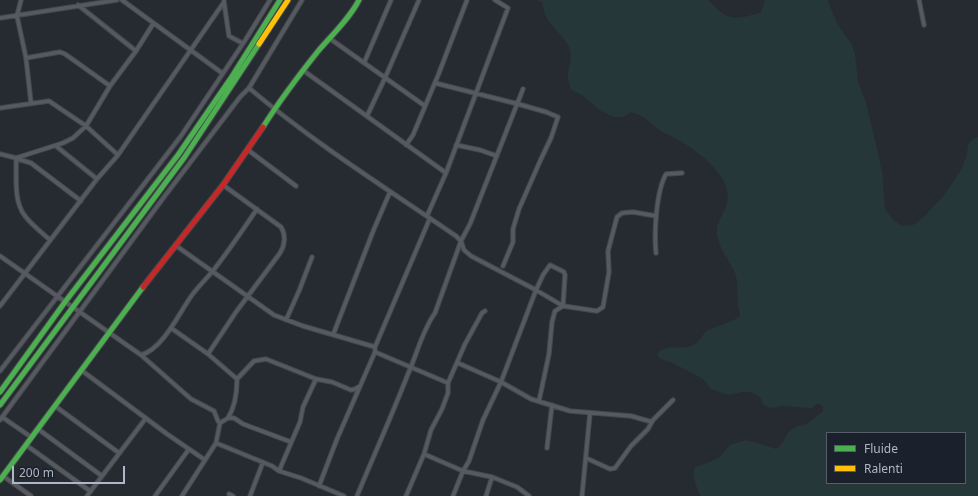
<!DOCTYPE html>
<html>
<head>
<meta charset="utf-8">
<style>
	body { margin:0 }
	#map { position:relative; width:978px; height:496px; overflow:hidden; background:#262b31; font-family:"Noto Sans",sans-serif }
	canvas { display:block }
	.legend { position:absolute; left:826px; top:432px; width:140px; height:52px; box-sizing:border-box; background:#1a212c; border:1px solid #565d69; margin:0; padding:5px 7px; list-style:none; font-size:12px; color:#afb7c4 }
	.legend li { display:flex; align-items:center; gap:8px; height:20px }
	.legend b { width:20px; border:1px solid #565d69 }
	.scale { position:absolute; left:12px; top:466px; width:113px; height:18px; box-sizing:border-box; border:2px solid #afb7c4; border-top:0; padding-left:5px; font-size:12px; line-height:14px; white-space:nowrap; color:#afb7c4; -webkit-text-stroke:3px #1a212c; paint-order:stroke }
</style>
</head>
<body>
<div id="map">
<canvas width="978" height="496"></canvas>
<ul class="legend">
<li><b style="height:5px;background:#4caf50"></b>Fluide</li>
<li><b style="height:5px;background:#ffc107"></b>Ralenti</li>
</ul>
<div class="scale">200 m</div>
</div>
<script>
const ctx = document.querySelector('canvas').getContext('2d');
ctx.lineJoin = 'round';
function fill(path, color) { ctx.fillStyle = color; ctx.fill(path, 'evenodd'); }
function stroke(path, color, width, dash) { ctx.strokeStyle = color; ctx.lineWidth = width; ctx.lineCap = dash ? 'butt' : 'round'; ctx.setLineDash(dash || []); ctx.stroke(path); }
fill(new Path2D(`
	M537,0H708C727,21 735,21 761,12L765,0H829L828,2L838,25L852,45L855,54L858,81L866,103L879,157L882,173L885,209L894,221L903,226L913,225L924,217L944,195L961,170L967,154L968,145L973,139L978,137V496H702L700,495C696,486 693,478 694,468L719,458L730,445L746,440L761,444L776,449C786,443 783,436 791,430C795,426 801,426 806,424C808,423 821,413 823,411V407L820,404H816L812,408L782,406L770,408L763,404L760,397L751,392H742L728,395L711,389L703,379L673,363L661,359L657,355L659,351L667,348L689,347L697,343L706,331L738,318L740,314C735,301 740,286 735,273C729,259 719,250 717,234C716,220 724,215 727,203C734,176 695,149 675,138C672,136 668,135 664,133C653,126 644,115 631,112L623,117H614L601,111L582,95L571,90C570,85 567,79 568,75C569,65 573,57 569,47C562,32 542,21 543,3ZM827,433H965V483H827Z`), '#263739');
const street = new Path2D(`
	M21,0L17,16L26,58L31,103
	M122,0L222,73
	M919,0L924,25
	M224,2L229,36L242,43
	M78,5L136,51
	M0,18L117,0
	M329,38L425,106
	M26,58L60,52L65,54L110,86
	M364,63L391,0
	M304,71L446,173
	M435,83L518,104L546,112L558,117L551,138L541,159L519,209L513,229V242L503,266
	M249,88C314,143 386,188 456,236L461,241L464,250L471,256L536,290L563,306L597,311L603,307L609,272L608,251L617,217L622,213L633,212L656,216
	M0,108L49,101L86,126L118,155
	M367,116L385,78L419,0
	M406,145L413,135L439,73L467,0
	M456,145L480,150L497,156
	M56,146L97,179
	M248,150L296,186
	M0,154L16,158C17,177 13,201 25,216C32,225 41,232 50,240
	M16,158L63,143L73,138L86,126L110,86L136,51L153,24
	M18,159L31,163L81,201
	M427,216L446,173L508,8L495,0
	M175,245L274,315L303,326L375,347V352L448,383
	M656,253C654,233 656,192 666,174L682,173
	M0,256L141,355L191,399L214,411L218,421L220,423L216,443L182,496
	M0,306L97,179L118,155L224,2V0
	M286,320L299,291L312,257
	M171,328L208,354L237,379L254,361L266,359L316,379L332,382L351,390L355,389L360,386
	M333,335L374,229L390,192
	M375,347L430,218
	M208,354L236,312L280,253C285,245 286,235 281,227L223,185
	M141,355C163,349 179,313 192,295C198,287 205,280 212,272C228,252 242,231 257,209
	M458,363L501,382L531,399L570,411L631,416L652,422
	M81,370L167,434L205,460
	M0,371L181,136L246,39L270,0
	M55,406L119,453
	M2,417L31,437
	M228,418C235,407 237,392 237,379
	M0,420L164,197L240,97L249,88L302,0
	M220,423L228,418H234L243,424L291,442
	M38,429L102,476
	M216,443L272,466L279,471L301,478L344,496
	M26,445L90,491
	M547,448L552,405
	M424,454L463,471L492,477L517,487L529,496
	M586,458L610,469L615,468L631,446L648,429L653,420L673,400
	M279,471L300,422L303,407L316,379
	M3,476L31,496
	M319,486L337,439L375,352
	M229,494L233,496
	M87,496L146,418
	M155,496L189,449
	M250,496L263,462
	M357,496C374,455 392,415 408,374C417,354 422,331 435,313L461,241L470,224L523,89
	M406,496L424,454L431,430L442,409L448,393V383L465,344L482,313L485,311
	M453,496L463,471L469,461L483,420L501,382L536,290L543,275L550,265L564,272L565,275L563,306L555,311L552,322L549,354L539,401
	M486,496L492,477
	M582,496L590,413`);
const fast = new Path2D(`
	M263,127C280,100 299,75 319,50C333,34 349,19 359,0
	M0,392L65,302L178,155L231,78L280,0
	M0,405L184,158L259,44
	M0,480L143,287`);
const slow = new Path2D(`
	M259,44L288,0`);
const jam = new Path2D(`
	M143,287L223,185L263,127`);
stroke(street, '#44474c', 5.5);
stroke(fast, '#44474c', 7);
stroke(slow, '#44474c', 7);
stroke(jam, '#44474c', 7);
stroke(street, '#565960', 3.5);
stroke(fast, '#4caf50', 5);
stroke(slow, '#ffc107', 5);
stroke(jam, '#c62828', 5);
</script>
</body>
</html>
